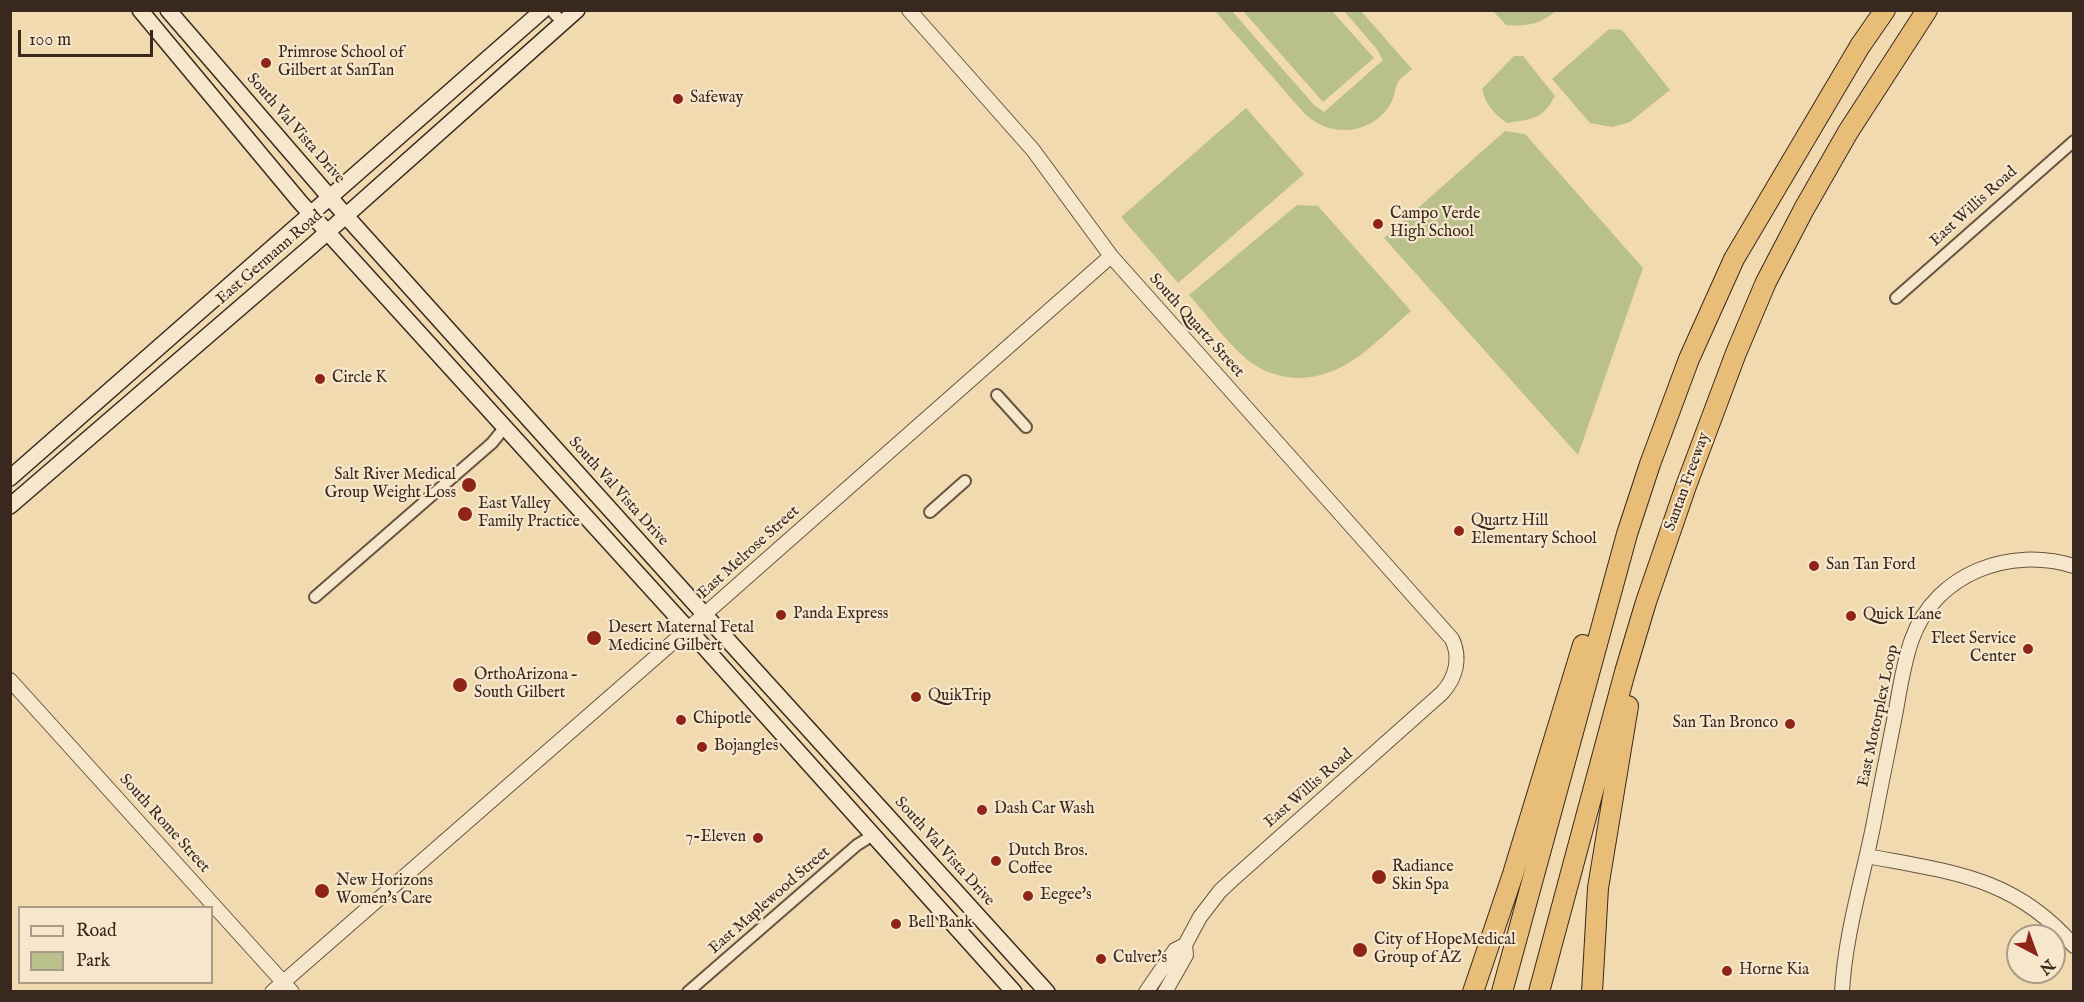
<!DOCTYPE html>
<html>
<head>
<meta charset="utf-8">
<style>
	body { margin:0 }
	#map { position:relative; width:2084px; height:1002px; overflow:hidden; background:#f1dab0; font-family:"IM FELL English",serif }
	canvas { display:block }
	.frame { position:absolute; inset:0; border:12px solid #39281e; pointer-events:none }
	.legend { position:absolute; left:18px; top:906px; width:195px; height:78px; box-sizing:border-box; background:#f6e7cc; border:2px solid #aa9b86; margin:0; padding:8px 10px; list-style:none; font-size:18px; color:#39281e }
	.legend li { display:flex; align-items:center; gap:12px; height:30px }
	.legend b { width:30px; border:2px solid #aa9b86 }
	.north { position:absolute; left:2006px; top:924px; width:60px; height:60px; box-sizing:border-box; background:#f6e7cc; border:2px solid #aa9b86; border-radius:50%; rotate:139deg; font-size:16px; font-weight:700; line-height:24px; text-align:center; color:#39281e }
	.north::after { content:''; display:block; margin:auto; width:21px; height:27px; background:#8f2418; clip-path:polygon(50% 0,100% 100%,50% 72%,0 100%) }
	.scale { position:absolute; left:18px; top:30px; width:135px; height:27px; box-sizing:border-box; border:3px solid #39281e; border-top:0; padding-left:8px; font-size:18px; line-height:21px; white-space:nowrap; color:#39281e; -webkit-text-stroke:4px #f6e7cc; paint-order:stroke }
</style>
</head>
<body>
<div id="map">
<canvas width="2084" height="1002"></canvas>
<div class="frame"></div>
<ul class="legend">
<li><b style="height:8px;background:#f6e7cc"></b>Road</li>
<li><b style="height:16px;background:#bac08b"></b>Park</li>
</ul>
<div class="north">N</div>
<div class="scale">100 m</div>
</div>
<script>
const ctx = document.querySelector('canvas').getContext('2d');
ctx.lineJoin = 'round';
function fill(path, color) { ctx.fillStyle = color; ctx.fill(path, 'evenodd'); }
function stroke(path, color, width, dash) { ctx.strokeStyle = color; ctx.lineWidth = width; ctx.lineCap = dash ? 'butt' : 'round'; ctx.setLineDash(dash || []); ctx.stroke(path); }
function write(font, color, halo, rows, align = 'center') {
  ctx.font = font + ' "IM FELL English",serif'; ctx.lineWidth = 4.5; ctx.setLineDash([]); ctx.textBaseline = 'middle'; ctx.strokeStyle = halo; ctx.fillStyle = color; for (const [text, x, y, turn = 0] of rows) {
    ctx.save(); ctx.translate(x, y); ctx.rotate((+turn || 0) * Math.PI / 180); ctx.textAlign = isNaN(turn) ? turn : align; if (halo) ctx.strokeText(text, 0, 0); ctx.fillText(text, 0, 0); ctx.restore();
  }
}
fill(new Path2D(`
	M1215,11H1232L1314,105L1324,112L1383,60L1376,48L1344,11H1361L1412,69C1408,73 1401,77 1398,82C1394,91 1395,98 1388,108C1367,136 1328,137 1304,113Z
	M1243,11H1332L1374,58L1323,102Z
	M1493,11H1556C1540,24 1527,27 1506,25Z
	M1609,29L1622,30L1670,90L1630,122L1612,127L1590,123L1552,79Z
	M1514,56H1523L1555,96C1542,120 1532,119 1507,123C1493,113 1486,105 1482,89Z
	M1246,108L1304,174L1178,283L1121,217Z
	M1505,131L1525,134L1643,268L1578,455L1384,238Z
	M1297,205L1318,206L1411,311C1375,342 1345,379 1295,378C1277,377 1257,369 1244,357C1224,339 1207,315 1189,295Z`), '#bac08b');
const minor = new Path2D(`
	M551,10L563,23
	M1896,298L2074,141
	M997,395L1026,427
	M930,512L965,481
	M315,597L492,443L505,427
	M688,992L857,845L873,835`);
const tertiary = new Path2D(`
	M909,10L1033,150L1111,256L1452,639C1461,658 1456,678 1442,693L1233,879L1220,891L1200,917L1185,945L1186,955L1165,992
	M10,680L292,992
	M1867,856C1951,872 2015,877 2074,946
	M272,992L688,629L1111,256
	M1146,992L1175,950L1185,945
	M1842,992C1845,934 1863,878 1874,822C1881,784 1889,747 1896,710C1900,687 1904,661 1912,639C1936,573 2010,546 2074,566`);
const secondary = new Path2D(`
	M140,10L300,202L688,629L1014,992
	M168,10L346,216L705,615L1047,992
	M10,478L543,10
	M10,506L314,244L577,10`);
const motorway = new Path2D(`
	M1473,992L1513,874L1583,645
	M1502,992L1627,534L1650,464L1689,359L1734,259L1860,46L1885,10
	M1539,992L1625,672L1646,602L1686,486L1736,353L1766,282L1804,209L1848,132L1927,10
	M1592,992L1598,888L1628,706`);
stroke(minor, '#675442', 14);
stroke(tertiary, '#675442', 16);
stroke(secondary, '#39281e', 18);
stroke(motorway, '#39281e', 22);
stroke(minor, '#f6e7cc', 10);
stroke(tertiary, '#f6e7cc', 14);
stroke(secondary, '#f6e7cc', 15);
stroke(motorway, '#e8bd78', 20);
for (const [x, y, r, color] of [
	[266,63,6,"#8f2418"],
	[678,99,6,"#8f2418"],
	[1378,224,6,"#8f2418"],
	[320,379,6,"#8f2418"],
	[469,485,8,"#8f2418"],
	[465,514,8,"#8f2418"],
	[1459,531,6,"#8f2418"],
	[1814,566,6,"#8f2418"],
	[781,615,6,"#8f2418"],
	[1851,616,6,"#8f2418"],
	[594,638,8,"#8f2418"],
	[2028,649,6,"#8f2418"],
	[460,685,8,"#8f2418"],
	[916,697,6,"#8f2418"],
	[681,720,6,"#8f2418"],
	[1790,724,6,"#8f2418"],
	[702,747,6,"#8f2418"],
	[982,810,6,"#8f2418"],
	[758,838,6,"#8f2418"],
	[996,861,6,"#8f2418"],
	[1379,877,8,"#8f2418"],
	[322,891,8,"#8f2418"],
	[1028,896,6,"#8f2418"],
	[896,924,6,"#8f2418"],
	[1360,950,8,"#8f2418"],
	[1101,959,6,"#8f2418"],
	[1727,971,6,"#8f2418"]
]) { const dot = new Path2D(); dot.arc(x, y, r, 0, 2 * Math.PI); ctx.fillStyle = color; ctx.fill(dot); stroke(dot, '#f6e7cc', 2); }
write('16px', '#39281e', '#f6e7cc', [
	["Primrose School of",278,54],
	["Gilbert at SanTan",278,72],
	["Safeway",690,99],
	["Campo Verde",1390,215],
	["High School",1390,233],
	["Circle K",332,379],
	["Salt River Medical",456,476,"right"],
	["Group Weight Loss",456,494,"right"],
	["East Valley",478,505],
	["Family Practice",478,523],
	["Quartz Hill",1471,522],
	["Elementary School",1471,540],
	["San Tan Ford",1826,566],
	["Panda Express",793,615],
	["Quick Lane",1863,616],
	["Desert Maternal Fetal",608,629],
	["Medicine Gilbert",608,647],
	["Fleet Service",2016,640,"right"],
	["Center",2016,658,"right"],
	["OrthoArizona –",474,676],
	["South Gilbert",474,694],
	["QuikTrip",928,697],
	["Chipotle",693,720],
	["San Tan Bronco",1778,724,"right"],
	["Bojangles",714,747],
	["Dash Car Wash",994,810],
	["7-Eleven",746,838,"right"],
	["Dutch Bros.",1008,852],
	["Coffee",1008,870],
	["Radiance",1392,868],
	["Skin Spa",1392,886],
	["New Horizons",336,882],
	["Women's Care",336,900],
	["Eegee's",1040,896],
	["Bell Bank",908,924],
	["City of HopeMedical",1374,941],
	["Group of AZ",1374,959],
	["Culver's",1113,959],
	["Horne Kia",1739,971]
], 'left');
write('16px', '#39281e', '#f6e7cc', [
	["South Val Vista Drive",295,129,49],
	["East Willis Road",1974,207,-42],
	["East Germann Road",270,258,-41],
	["South Quartz Street",1196,326,48],
	["Santan Freeway",1688,482,-70],
	["South Val Vista Drive",618,492,48],
	["East Melrose Street",749,553,-42],
	["East Motorplex Loop",1879,716,-78],
	["East Willis Road",1309,789,-41],
	["South Rome Street",164,824,48],
	["South Val Vista Drive",944,852,48],
	["East Maplewood Street",770,901,-41]
]);
</script>
</body>
</html>
